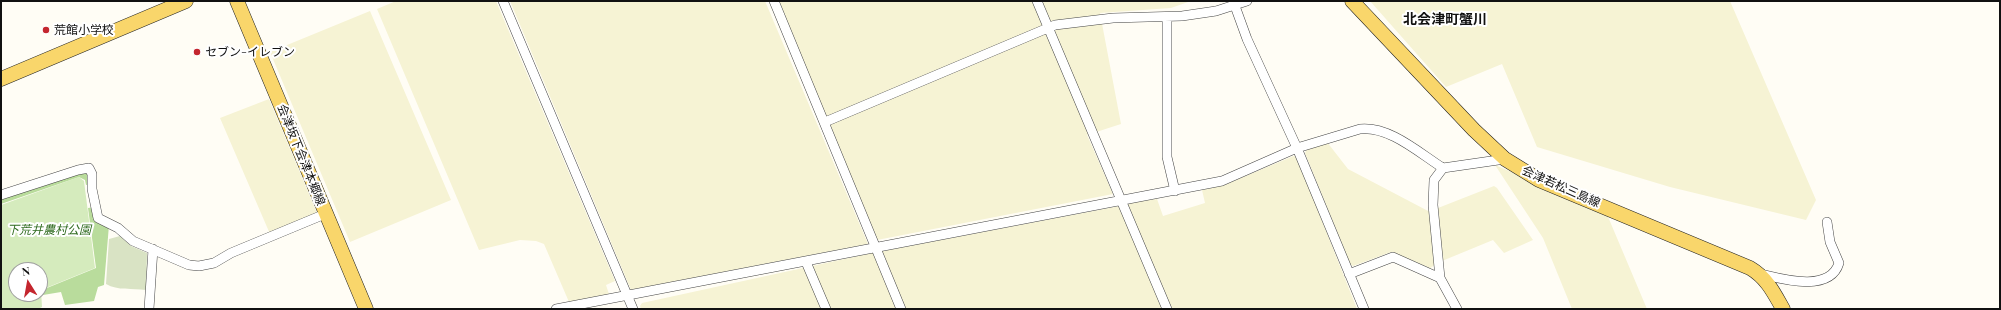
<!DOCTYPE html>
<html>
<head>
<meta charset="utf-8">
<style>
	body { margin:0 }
	#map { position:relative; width:2001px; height:310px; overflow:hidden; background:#fffdf5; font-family:"Playfair Display",serif }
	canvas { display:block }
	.frame { position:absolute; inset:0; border:2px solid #111; pointer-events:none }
	.north { position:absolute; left:8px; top:262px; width:40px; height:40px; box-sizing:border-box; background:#fff; border:1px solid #a0a0a0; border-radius:50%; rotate:349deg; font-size:11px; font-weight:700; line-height:16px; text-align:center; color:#111 }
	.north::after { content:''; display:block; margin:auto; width:14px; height:18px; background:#c4262e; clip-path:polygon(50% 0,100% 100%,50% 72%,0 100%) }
</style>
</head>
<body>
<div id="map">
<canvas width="2001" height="310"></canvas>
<div class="frame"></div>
<div class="north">N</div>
</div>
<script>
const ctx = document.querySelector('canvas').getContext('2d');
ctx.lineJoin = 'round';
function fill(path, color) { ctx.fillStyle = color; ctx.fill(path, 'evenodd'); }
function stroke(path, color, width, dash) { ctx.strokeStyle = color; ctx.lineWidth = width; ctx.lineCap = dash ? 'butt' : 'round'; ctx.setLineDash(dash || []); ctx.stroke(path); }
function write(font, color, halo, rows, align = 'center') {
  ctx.font = font + ' "Playfair Display","Noto Sans JP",serif'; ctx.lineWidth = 4; ctx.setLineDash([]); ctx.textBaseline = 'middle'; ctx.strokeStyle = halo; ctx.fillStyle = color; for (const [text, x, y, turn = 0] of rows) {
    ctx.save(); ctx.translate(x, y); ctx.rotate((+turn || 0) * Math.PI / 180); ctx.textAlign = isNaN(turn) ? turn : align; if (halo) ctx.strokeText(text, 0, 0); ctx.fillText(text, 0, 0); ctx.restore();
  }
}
fill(new Path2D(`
	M396,1H496L615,281L606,285L609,294L569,302L544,244L536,241L520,240L479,250L377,9Z
	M510,1H765L868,244L631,290Z
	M775,1H1191L1171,8L1100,13L1121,124L1087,135L1113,194L877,240Z
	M1370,1H1730L1816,200L1806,220L1670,187L1537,147L1502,64L1446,87Z
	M370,11L451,200L350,242L270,52Z
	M269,99L317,213L270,234L220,118Z
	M1327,142L1348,169L1430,212L1435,265L1430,268L1391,252L1353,266L1350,264L1305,153L1307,149Z
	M1296,155L1357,309H1172L1127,203L1157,199L1163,216L1205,203L1202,190L1224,185Z
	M1495,165L1606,212L1647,309H1572L1543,238Z
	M1494,186L1497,188L1533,240L1504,253L1493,240L1442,261L1438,208Z
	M1120,206L1163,309H641L640,306L642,303L872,253Z`), '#f6f3d4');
fill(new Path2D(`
	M79,177L84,181L95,268L41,290L42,307L38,309H1V205ZM16,270H40V294H16Z`), '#d5ebbd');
fill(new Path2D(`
	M88,169L91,184L86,185L85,180L79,177L1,204V199Z
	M95,207L109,225L104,285L98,287L94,301L65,305L61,292L43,295L42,290L96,268L88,208Z`), '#b9dc9c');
fill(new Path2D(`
	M120,236L131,246L147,253L146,290C132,288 118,291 106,284L109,239Z`), '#d9e3c4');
const minor = new Path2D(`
	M503,1L633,309
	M774,1L901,309
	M1037,1L1167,309
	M1235,6L1247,39L1297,148L1364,309
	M1167,18V157L1175,191
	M825,122L1055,25L1113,18L1182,16L1216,11L1247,1
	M1,195L78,170L89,168L92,174V189L98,218L118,228L133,241L189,265L199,266L214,263L231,253L325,214
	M806,262L826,309
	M1349,274L1393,257L1440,278L1457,309
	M1761,274C1782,279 1830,293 1839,263L1830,242L1827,222
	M1440,278L1433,205L1434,180L1443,168L1505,159
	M149,309L153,249
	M556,309L1222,181L1297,148L1360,129C1390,126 1419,153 1443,168`);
const primary = new Path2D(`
	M237,1L366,309
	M1352,1L1474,130L1505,159L1539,180L1750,268C1767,278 1774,293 1783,309
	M1,79L186,1`);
stroke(minor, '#444', 10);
stroke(primary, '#222', 15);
stroke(minor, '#fff', 9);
stroke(primary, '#f9d66b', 14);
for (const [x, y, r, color] of [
	[46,30,4,"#c4262e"],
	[197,52,4,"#c4262e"]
]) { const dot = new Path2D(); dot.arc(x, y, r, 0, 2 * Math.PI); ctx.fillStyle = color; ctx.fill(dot); stroke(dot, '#fff', 1.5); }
write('12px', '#111', '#fff', [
	["荒館小学校",54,30],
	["セブン-イレブン",205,52]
], 'left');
write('12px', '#111', '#fff', [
	["会津坂下会津本郷線",301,155,68],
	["会津若松三島線",1561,187,24]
]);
write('italic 12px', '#2f6b1f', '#fff', [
	["下荒井農村公園",49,230]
]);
write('bold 14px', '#111', '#fff', [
	["北会津町蟹川",1445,20]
]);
</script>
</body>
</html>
